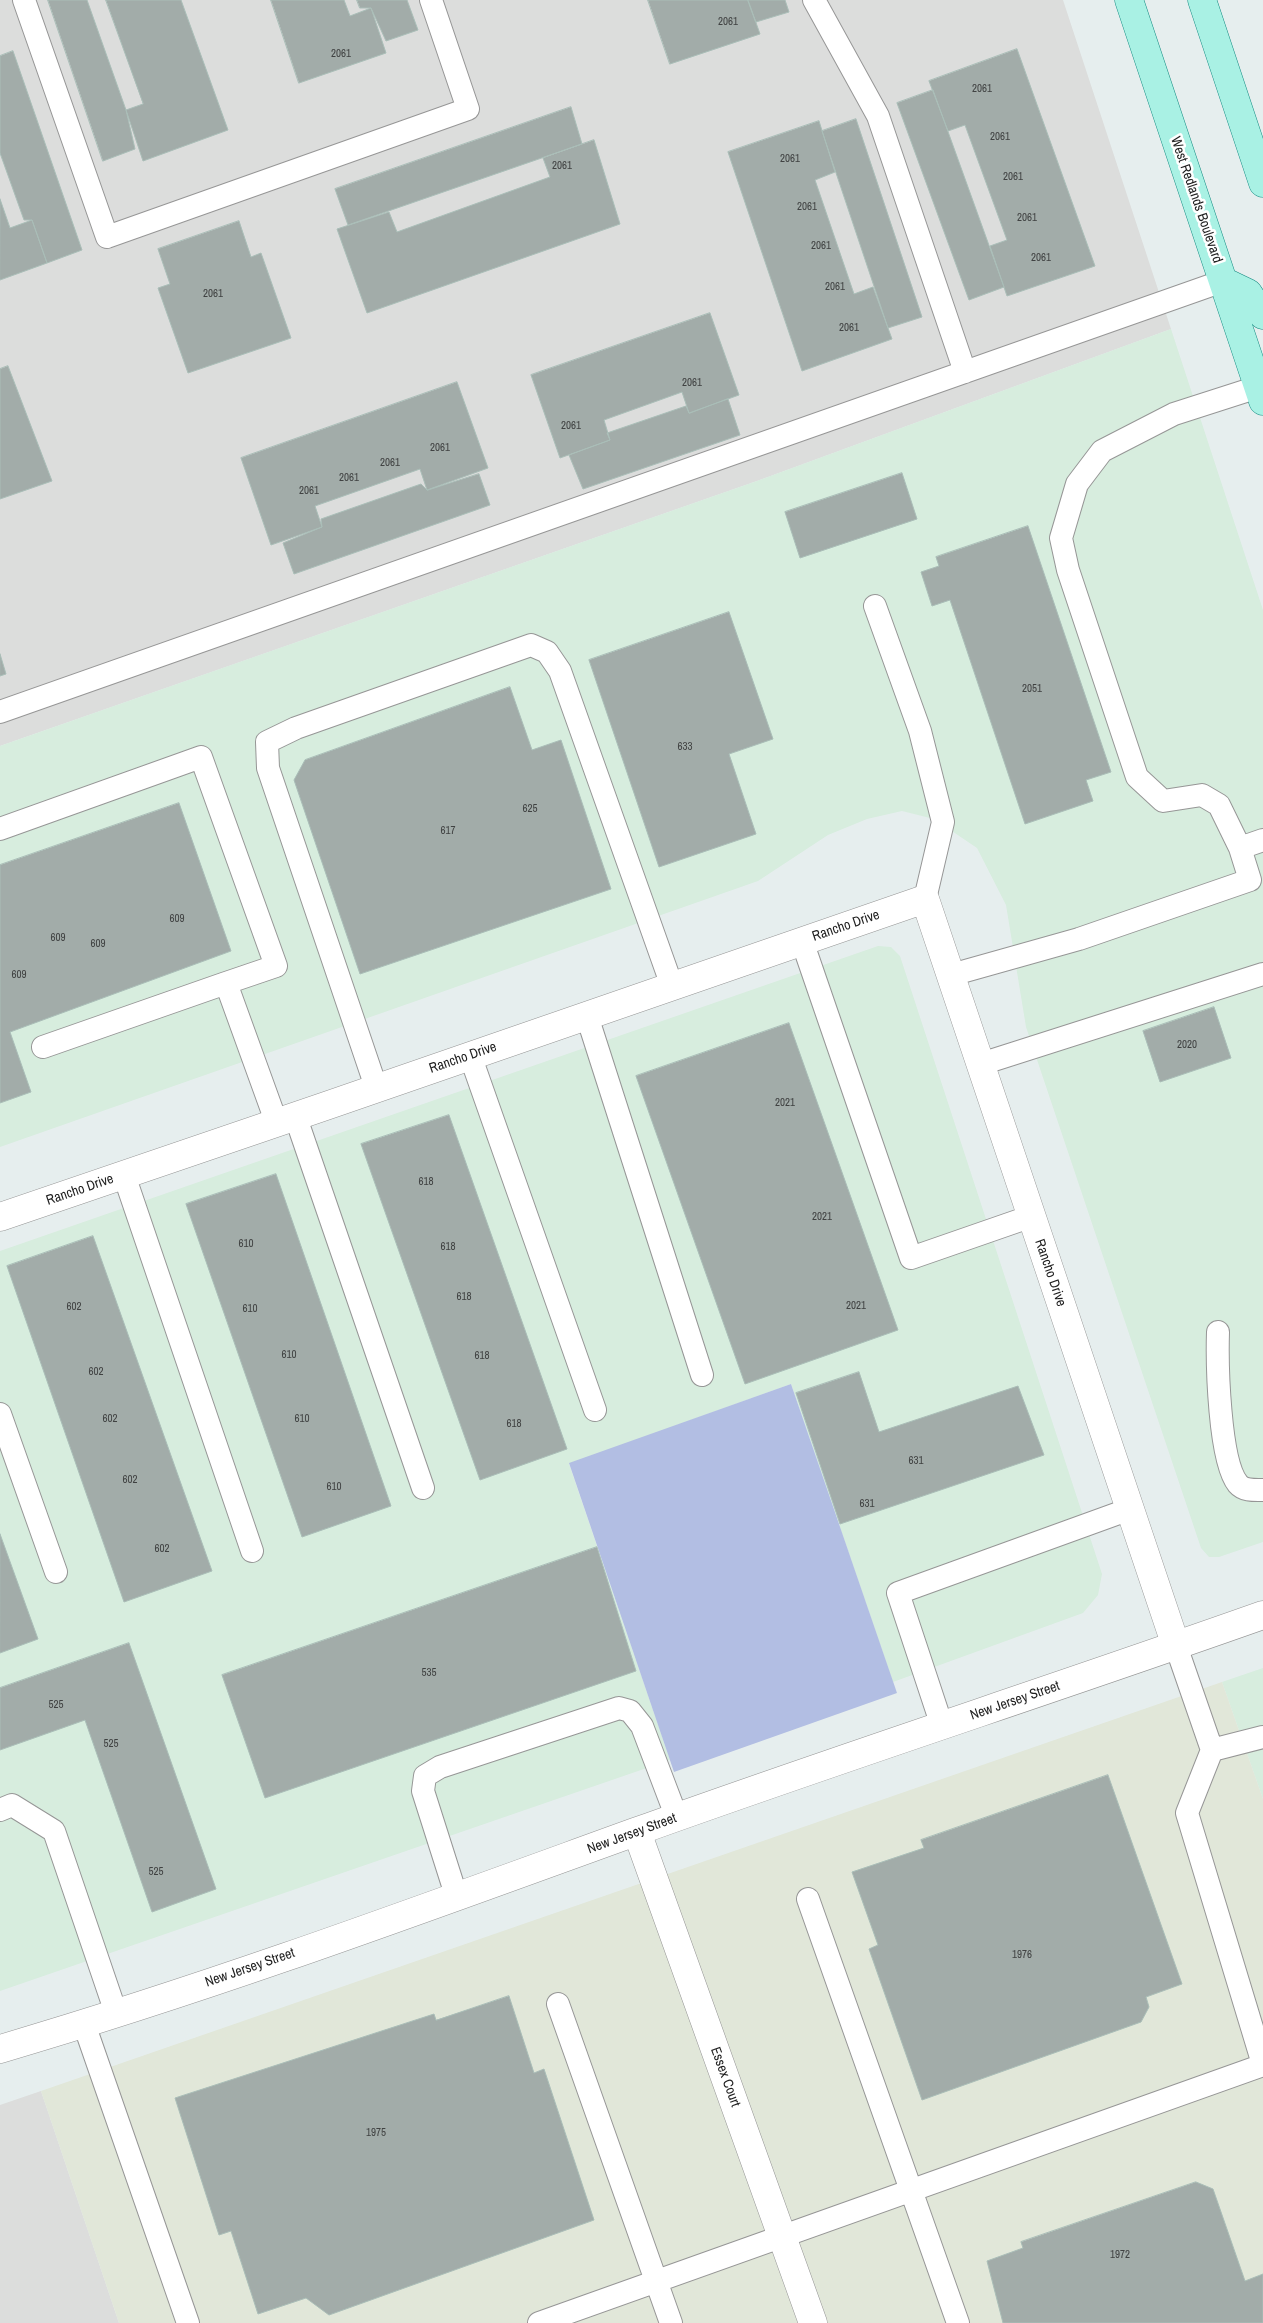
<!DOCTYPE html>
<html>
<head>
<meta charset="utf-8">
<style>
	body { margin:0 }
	canvas { display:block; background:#e6eeee }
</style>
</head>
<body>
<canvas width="1263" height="2323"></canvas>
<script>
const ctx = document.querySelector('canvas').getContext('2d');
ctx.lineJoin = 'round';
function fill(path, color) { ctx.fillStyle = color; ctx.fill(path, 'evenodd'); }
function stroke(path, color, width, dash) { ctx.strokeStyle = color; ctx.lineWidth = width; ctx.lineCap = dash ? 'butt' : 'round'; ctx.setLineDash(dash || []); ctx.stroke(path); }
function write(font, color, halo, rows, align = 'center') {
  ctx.font = font + ' "Archivo Narrow",sans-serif'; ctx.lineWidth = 5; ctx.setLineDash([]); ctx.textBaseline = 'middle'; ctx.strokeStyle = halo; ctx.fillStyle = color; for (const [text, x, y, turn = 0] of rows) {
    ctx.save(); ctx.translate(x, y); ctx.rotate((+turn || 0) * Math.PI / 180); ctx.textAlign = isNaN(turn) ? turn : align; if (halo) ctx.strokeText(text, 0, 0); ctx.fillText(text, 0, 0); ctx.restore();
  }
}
fill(new Path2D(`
	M0,0H1063L1171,329L757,481L0,746Z
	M41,2091L119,2323H0V2105Z`), '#dcdddc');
fill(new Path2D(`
	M1171,329L1263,610V1542L1219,1557H1209L1201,1548L1026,1027L1006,905L977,848L934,819L902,811L867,819L828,835L758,881L0,1147V746L757,481Z
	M878,946L891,947L900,956L1102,1574L1098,1595L1083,1613L893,1682L791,1384L569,1464L670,1760L0,1991V1251Z
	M1263,1668V1799L1222,1682Z`), '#d7edde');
fill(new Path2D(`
	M1222,1682L1263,1799V2323H119L41,2091Z`), '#e1e7d9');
fill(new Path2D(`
	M791,1384L897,1693L674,1772L569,1463Z`), '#b2bee3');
const building = new Path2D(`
	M48,0H87L126,110L135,149L103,161Z
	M106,0H181L228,130L143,161L126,110L143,104Z
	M271,0H344L350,16L371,8L386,53L299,83Z
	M357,0H407L418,30L386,41L371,8H360Z
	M648,0H748L760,34L670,64Z
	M748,0H785L789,12L756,22Z
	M1017,49L1095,266L1007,296L990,246L1007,240L965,125L948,131L929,81Z
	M13,51L82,250L47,263L32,220H24L0,153V56Z
	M933,90L1004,287L969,300L897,103Z
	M571,107L582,144L348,225L335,189Z
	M856,119L922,317L888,328L822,131Z
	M819,121L835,172L815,180L854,294L873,287L892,339L802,371L728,152Z
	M594,140L620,224L367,313L337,229L389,212L397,232L550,177L543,158Z
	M0,199L10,228L32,220L47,263L0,280Z
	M239,221L251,257L261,253L291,338L188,373L158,288L170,284L158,249Z
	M710,313L739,395L689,413L682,392L604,420L610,440L560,458L531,375Z
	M8,366L52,481L0,499V369Z
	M457,382L488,468L427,490L420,469L315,506L322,527L271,545L241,458Z
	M728,399L740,435L583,489L569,455L610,440L607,433L686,406L689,413Z
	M902,473L917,519L800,558L785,512Z
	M479,474L490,505L294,574L283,543L322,527L321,519L421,484L427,490Z
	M1028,526L1111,772L1086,780L1093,801L1025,824L950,600L932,606L921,572L939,566L936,557Z
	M729,612L773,739L729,754L756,834L659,867L589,660Z
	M0,654L6,674L0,676Z
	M510,687L532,750L561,740L611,889L360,974L294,780L305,760Z
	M179,803L231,951L10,1032L31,1092L0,1103V865Z
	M1214,1007L1231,1058L1160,1082L1143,1031Z
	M789,1023L898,1330L745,1384L636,1076Z
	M449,1115L567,1449L480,1480L361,1144Z
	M276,1174L391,1506L302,1537L186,1204Z
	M93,1236L212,1571L124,1602L7,1266Z
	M859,1372L879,1432L1018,1386L1044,1455L840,1524L796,1393Z
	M0,1534L38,1639L0,1653Z
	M597,1547L636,1671L265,1798L222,1675Z
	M129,1643L216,1889L152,1912L85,1720L0,1750V1688Z
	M1108,1775L1182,1984L1146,1997L1149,2007L1141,2022L922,2100L869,1949L878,1945L852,1872L924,1848L921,1840Z
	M509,1996L534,2073L544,2069L594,2220L329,2315L306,2298L258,2314L231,2231L219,2235L175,2098L434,2014L436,2020Z
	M1196,2182L1213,2189L1245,2281L1263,2274V2323H1003L987,2261L1023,2248L1021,2242Z`);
fill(building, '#a2aca9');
stroke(building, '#aabeb8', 1);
const service = new Path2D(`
	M24,0L107,237L468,109L431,0
	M814,0L878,116L965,372
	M1258,387L1174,414L1102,451L1077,484L1061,538L1068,570L1137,777L1163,801L1202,795L1219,805L1240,848L1263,840
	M875,606L920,731L943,822L925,899
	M0,712L1223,281
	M0,829L201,757L276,966L226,983
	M802,941L911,1258L1032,1216
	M951,975L1079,939L1250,880L1240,848
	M587,1016L702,1375
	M43,1047L226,983L277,1124
	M470,1055L595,1410
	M981,1064L1263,974
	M376,1087L268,768L267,742L296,728L531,645L547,652L560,671L672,986
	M296,1118L423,1488
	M124,1175L252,1551
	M1218,1332C1217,1363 1219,1461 1238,1484C1244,1491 1255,1490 1263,1490
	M0,1414L56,1572
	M1176,1646L1212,1750L1187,1813L1263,2064
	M942,1726L898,1593L1130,1509
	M1212,1750L1263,1737
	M0,1810L12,1805L54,1831L116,2013
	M457,1898L423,1791L425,1776L440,1767L619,1708L630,1711L642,1726L677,1818
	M808,1899L958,2323
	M558,2004L671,2323
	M84,2024L188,2323
	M539,2323L1263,2065`);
const minor = new Path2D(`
	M0,1217C309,1113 617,1005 925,899L1176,1646
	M637,1832L813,2323`);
const tertiary = new Path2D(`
	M0,2049C215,1986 425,1908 635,1832C843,1757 1054,1689 1263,1615`);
const primary = new Path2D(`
	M1129,0L1263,401
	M1202,0L1263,183
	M1223,281L1248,293L1263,315`);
stroke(service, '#969696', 24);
stroke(minor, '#969696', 29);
stroke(tertiary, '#969696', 29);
stroke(primary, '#11887f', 29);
stroke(service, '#fff', 22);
stroke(minor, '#fff', 28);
stroke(tertiary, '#fff', 28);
stroke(primary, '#a9f1e4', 28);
write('11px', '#404242', null, [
	["2061",728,22],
	["2061",341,54],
	["2061",982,89],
	["2061",1000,137],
	["2061",790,159],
	["2061",562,166],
	["2061",1013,177],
	["2061",807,207],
	["2061",1027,218],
	["2061",821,246],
	["2061",1041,258],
	["2061",835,287],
	["2061",213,294],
	["2061",849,328],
	["2061",692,383],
	["2061",571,426],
	["2061",440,448],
	["2061",390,463],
	["2061",349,478],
	["2061",309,491],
	["2051",1032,689],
	["633",685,747],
	["625",530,809],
	["617",448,831],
	["609",177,919],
	["609",58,938],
	["609",98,944],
	["609",19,975],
	["2020",1187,1045],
	["2021",785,1103],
	["618",426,1182],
	["2021",822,1217],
	["610",246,1244],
	["618",448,1247],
	["618",464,1297],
	["2021",856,1306],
	["602",74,1307],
	["610",250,1309],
	["610",289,1355],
	["618",482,1356],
	["602",96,1372],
	["602",110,1419],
	["610",302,1419],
	["618",514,1424],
	["631",916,1461],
	["602",130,1480],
	["610",334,1487],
	["631",867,1504],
	["602",162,1549],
	["535",429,1673],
	["525",56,1705],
	["525",111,1744],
	["525",156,1872],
	["1976",1022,1955],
	["1975",376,2133],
	["1972",1120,2255]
]);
write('14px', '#1f1f1f', '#fff', [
	["West Redlands Boulevard",1196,200,71],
	["Rancho Drive",846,926,-19],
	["Rancho Drive",463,1058,-19],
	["Rancho Drive",80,1190,-19],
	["Rancho Drive",1050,1273,71],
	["New Jersey Street",1015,1701,-19],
	["New Jersey Street",632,1834,-20],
	["New Jersey Street",250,1968,-19],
	["Essex Court",725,2077,70]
]);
</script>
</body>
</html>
